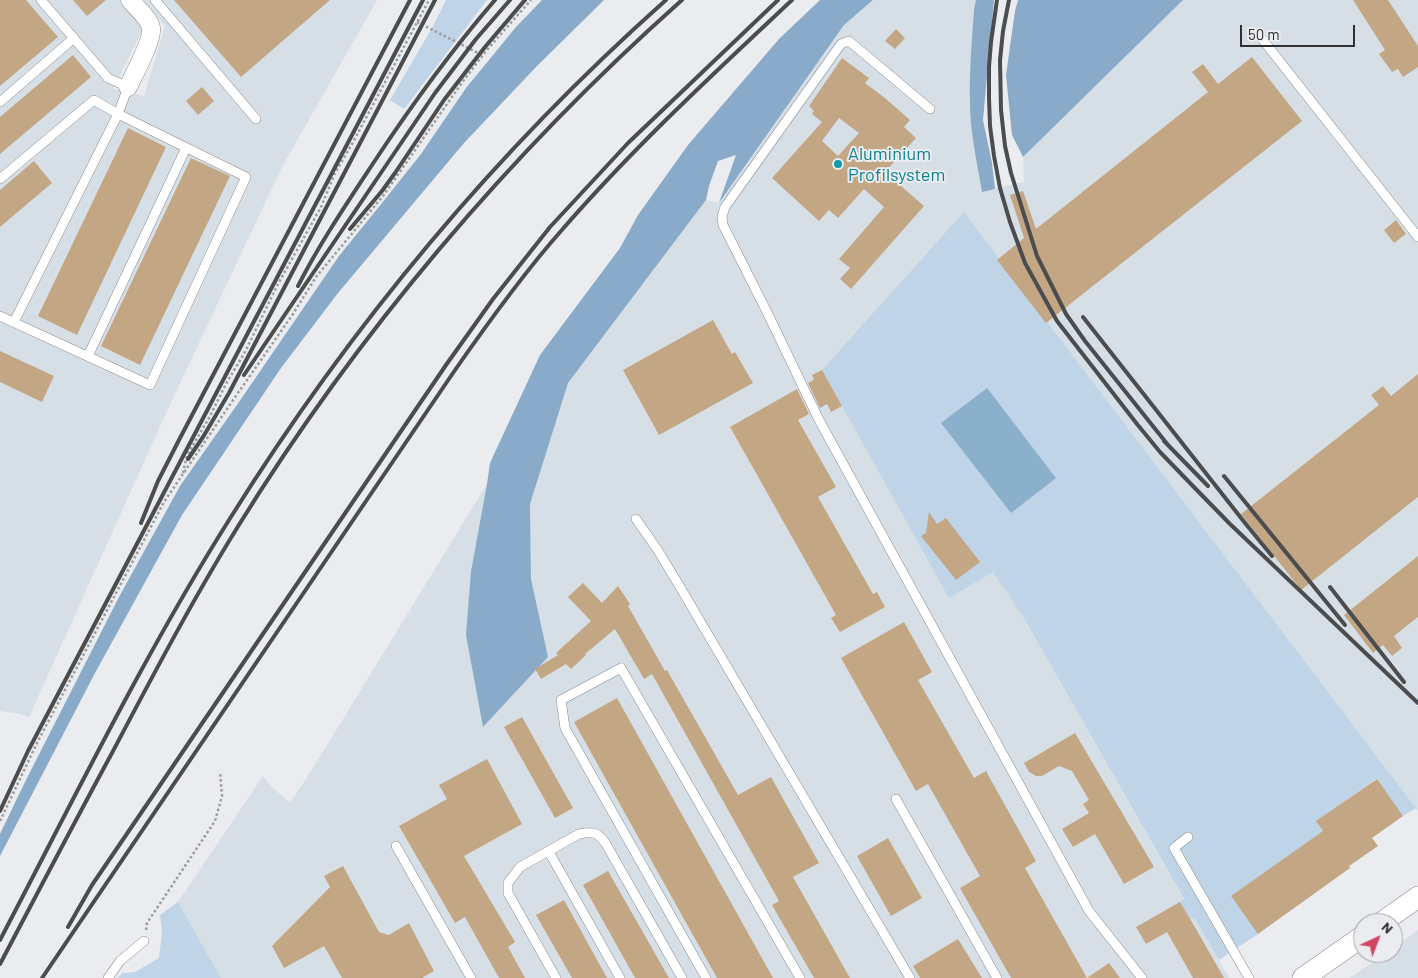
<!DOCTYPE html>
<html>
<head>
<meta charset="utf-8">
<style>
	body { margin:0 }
	#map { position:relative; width:1418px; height:978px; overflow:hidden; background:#eaecef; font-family:Barlow,sans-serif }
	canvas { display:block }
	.north { position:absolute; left:1353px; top:913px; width:50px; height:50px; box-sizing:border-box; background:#eaecef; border:1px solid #a0a1a3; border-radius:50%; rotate:43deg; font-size:14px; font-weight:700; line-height:20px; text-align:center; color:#303031 }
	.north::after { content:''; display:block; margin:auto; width:18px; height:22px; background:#d44460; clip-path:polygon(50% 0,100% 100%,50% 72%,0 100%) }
	.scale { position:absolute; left:1240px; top:25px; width:115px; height:22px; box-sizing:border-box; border:2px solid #303031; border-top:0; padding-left:6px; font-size:15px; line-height:18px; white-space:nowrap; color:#303031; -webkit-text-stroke:4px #eaecef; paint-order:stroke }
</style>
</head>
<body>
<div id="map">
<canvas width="1418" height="978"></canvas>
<div class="north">N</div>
<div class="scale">50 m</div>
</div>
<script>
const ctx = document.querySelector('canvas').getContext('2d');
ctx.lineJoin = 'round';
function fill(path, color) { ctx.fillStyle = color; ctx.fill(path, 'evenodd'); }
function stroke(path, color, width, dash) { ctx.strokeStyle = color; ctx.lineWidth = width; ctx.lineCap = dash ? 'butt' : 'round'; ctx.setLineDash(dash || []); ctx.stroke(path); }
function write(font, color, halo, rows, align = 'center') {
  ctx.font = font + ' Barlow,sans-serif'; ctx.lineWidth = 4; ctx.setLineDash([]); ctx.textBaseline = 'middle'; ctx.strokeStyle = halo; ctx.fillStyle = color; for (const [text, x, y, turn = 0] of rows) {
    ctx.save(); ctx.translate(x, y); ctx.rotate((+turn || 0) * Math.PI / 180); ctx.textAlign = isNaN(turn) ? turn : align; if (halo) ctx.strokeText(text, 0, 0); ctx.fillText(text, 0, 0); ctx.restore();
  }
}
fill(new Path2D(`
	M0,0H121L144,27L113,89L144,96L165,26L143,0H377L282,167L167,411L29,717L20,714L0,711Z
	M873,0H976L974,9L970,68V104L972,137L982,191L1024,182L1023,157L1183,0H1418V811L964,212L949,598L993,571L1022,615L1184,900L1180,902L1190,918L1194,916L1229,978H221L178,902L263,776L272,787L290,803L313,768L487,484L471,571L548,658L531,579L530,504L542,450L568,383L706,200L719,203L844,25Z
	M1418,930V978H1350L1386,953H1393V948Z`), '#d7dfe6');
fill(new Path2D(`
	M446,0H487L404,109L390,100L432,28Z
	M964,212L1416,808L1403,816L1376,779L1317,821L1327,837L1258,934L1219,960L1194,917L1190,919L1180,902L1184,899L1022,615L993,572L949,598L822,370Z
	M178,902L221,978H118L122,973L135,972L159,958L162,932L160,915Z`), '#c0d4e8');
fill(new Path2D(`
	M542,0H604L537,66L464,143L338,293L281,368L182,515L95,673L0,856V834L25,782L119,597L180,486L239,402L339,256L382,203L421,154L466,88L516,27Z
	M820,0H873L844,25L719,203L736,155L718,161L709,186L706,200L568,383L530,504L531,579L548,657L483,727L466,635L471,571L487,484L490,463L540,355L620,248L638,215L688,145L779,39Z
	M976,0H994L983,120L992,163L995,189L982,192C977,162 970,133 970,103C969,71 972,40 974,9Z
	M1018,0H1183L1023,157L1012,135L1006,75L1015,11Z`), '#89aac8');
fill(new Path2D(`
	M987,388L1056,478L1011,513L941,423Z`), '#8bb0cc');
fill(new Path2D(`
	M0,0H26L58,37L0,86Z
	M73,0H106L87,16Z
	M174,0H330L241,77Z
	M1353,0H1388L1418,46V67L1403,77L1398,69L1392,72L1379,54L1385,50Z
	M896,29L905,38L895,49L885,41Z
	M73,55L91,77L0,154V117Z
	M1252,57L1302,121L1046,323L997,260L1024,238L1010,195L1023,191L1036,229L1208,92L1192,72L1203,64L1218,84Z
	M842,58L869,78L865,83L885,98L910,120L904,127L916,138L885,172L924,206L851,289L840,279L850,268L839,259L884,207L864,189L838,218L829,210L819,221L772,178L822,122L812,114L814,111L809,106ZM839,118L859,133L838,156L822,141Z
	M202,87L214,101L198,115L186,101Z
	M128,128L166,147L77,335L38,316Z
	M191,158L230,176L140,365L101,346Z
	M34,161L52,183L0,227V190Z
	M1396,220L1406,234L1394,243L1384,230Z
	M713,320L732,354L735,352L753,383L659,435L623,370Z
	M0,351L54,376L42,402L0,382Z
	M822,370L842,406L831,412L827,404L820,408L808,383L814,380L812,375Z
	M1418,374V497L1301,590L1241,514L1379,405L1371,395L1383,386L1391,396Z
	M797,389L809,414L798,420L836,487L818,497L873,594L877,592L885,607L840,632L831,618L836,615L730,427Z
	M929,512L937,524L946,518L980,562L956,580L921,536L926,533Z
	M1418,556V617L1394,636L1402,648L1392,656L1383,645L1373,653L1344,615Z
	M583,583L602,603L618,586L630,604L628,606L665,671L667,670L738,795L771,777L819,863L793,877L850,978H814L772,905L779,901L652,674L644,679L615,629L585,654L586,655L571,669L566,664L541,679L535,669L558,655L556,653L591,621L568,597Z
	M904,622L932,672L918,680L974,778L986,771L1036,861L1025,868L1087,978H1011L960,888L980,876L928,784L916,791L841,658Z
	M617,698L773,978H717L574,722Z
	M522,717L573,808L555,818L504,727Z
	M1075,733L1154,867L1124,884L1095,834L1073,847L1062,829L1089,813L1083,804L1089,800L1072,771L1059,766L1042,776H1036L1029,772L1024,763Z
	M487,759L522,824L464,856L515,942L508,947L525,978H499L465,917L455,923L399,826L447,799L439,785Z
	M1377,779L1403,816L1372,838L1378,846L1349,866L1350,868L1258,934L1231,896L1323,831L1316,821Z
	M888,838L922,898L891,916L857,856Z
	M343,866L379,932L389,935L409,923L434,971L422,978H342L324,946L284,968L272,946L330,887L324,876Z
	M608,871L669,978H635L583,885Z
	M564,900L607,978H572L536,915Z
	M1180,902L1196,929L1224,978H1193L1167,932L1146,944L1136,927Z
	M958,939L982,978H920L913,966Z
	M1109,963L1120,978H1087Z`), '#c3a785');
const service = new Path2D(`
	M155,0L256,119
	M1263,40L1418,237
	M0,102L74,38
	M930,109L849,41L841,44L725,207L722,216L723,225L766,310L819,420L1089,911L1142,978
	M0,179L94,100L118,114L246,177L150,385L0,316
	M14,322L118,114L128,87L108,78L41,0
	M88,356L186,148
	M636,519L657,549L680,587L910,978
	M896,799L997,978
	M1188,837L1174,848L1249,978
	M396,846L471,978
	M549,852L620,978
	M108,978L120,961L144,941
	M556,978L508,893V883L520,867L579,834C593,831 598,832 606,844L682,978
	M706,978L565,728L561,700L621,668L800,978`);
const minor = new Path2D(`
	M128,87C134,74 153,40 151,28C150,20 136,7 130,0`);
const tertiary = new Path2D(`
	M1381,923L1418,897
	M1303,978L1363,936`);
stroke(service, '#888a8c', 10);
stroke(minor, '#888a8c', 19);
stroke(tertiary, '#888a8c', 22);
stroke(new Path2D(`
	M417,22L482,55
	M183,473L187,455L209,418L227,382L245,352L278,284L321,207L335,173L352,144L429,0
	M0,821L37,743L164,502L231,403L293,314L316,277L383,196L461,84L486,51L531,0
	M146,930L147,923L215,821L222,796L220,772`), '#9b9c9e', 2.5, [2.5, 2.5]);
stroke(service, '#fff', 9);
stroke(minor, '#fff', 18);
stroke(tertiary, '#fff', 21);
stroke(new Path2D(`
	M997,0L991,42L989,67V98L990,126L994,156L1000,188L1010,222L1025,263L1057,321L1137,424L1160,452L1189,482L1230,524L1418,703
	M1009,0L1003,31L1000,60L1001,110L1005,146L1011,173L1037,256L1066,314L1085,341L1168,445
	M350,229L382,191L395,173L444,100L485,47L525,0
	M298,286C320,243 347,203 374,162C411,106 451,51 495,0
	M1083,317L1245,523L1272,556
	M244,375L435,93L476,39L510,0
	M1164,441L1208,486
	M188,459L203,437L229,393L435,0
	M1224,476L1345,625
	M141,523L158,481L179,440L410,0
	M1330,587L1404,682
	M0,811L28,751L423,0
	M68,927L92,885L446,365L493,299L550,227L628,143L778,0
	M0,940C74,799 144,655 229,520C349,328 496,151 666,0
	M0,964C37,894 74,823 112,753C152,677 192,601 237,528C358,332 510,153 682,0
	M42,978L453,373C487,324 522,275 561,231C633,148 713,74 792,0`), '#4b4c4d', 4);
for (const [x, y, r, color] of [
	[838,164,5,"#0f9aa8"]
]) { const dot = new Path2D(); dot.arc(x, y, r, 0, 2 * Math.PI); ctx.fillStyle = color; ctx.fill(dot); stroke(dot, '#eaecef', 2); }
write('18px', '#0d838f', '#eaecef', [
	["Aluminium",848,154],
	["Profilsystem",848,175]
], 'left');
</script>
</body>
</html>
